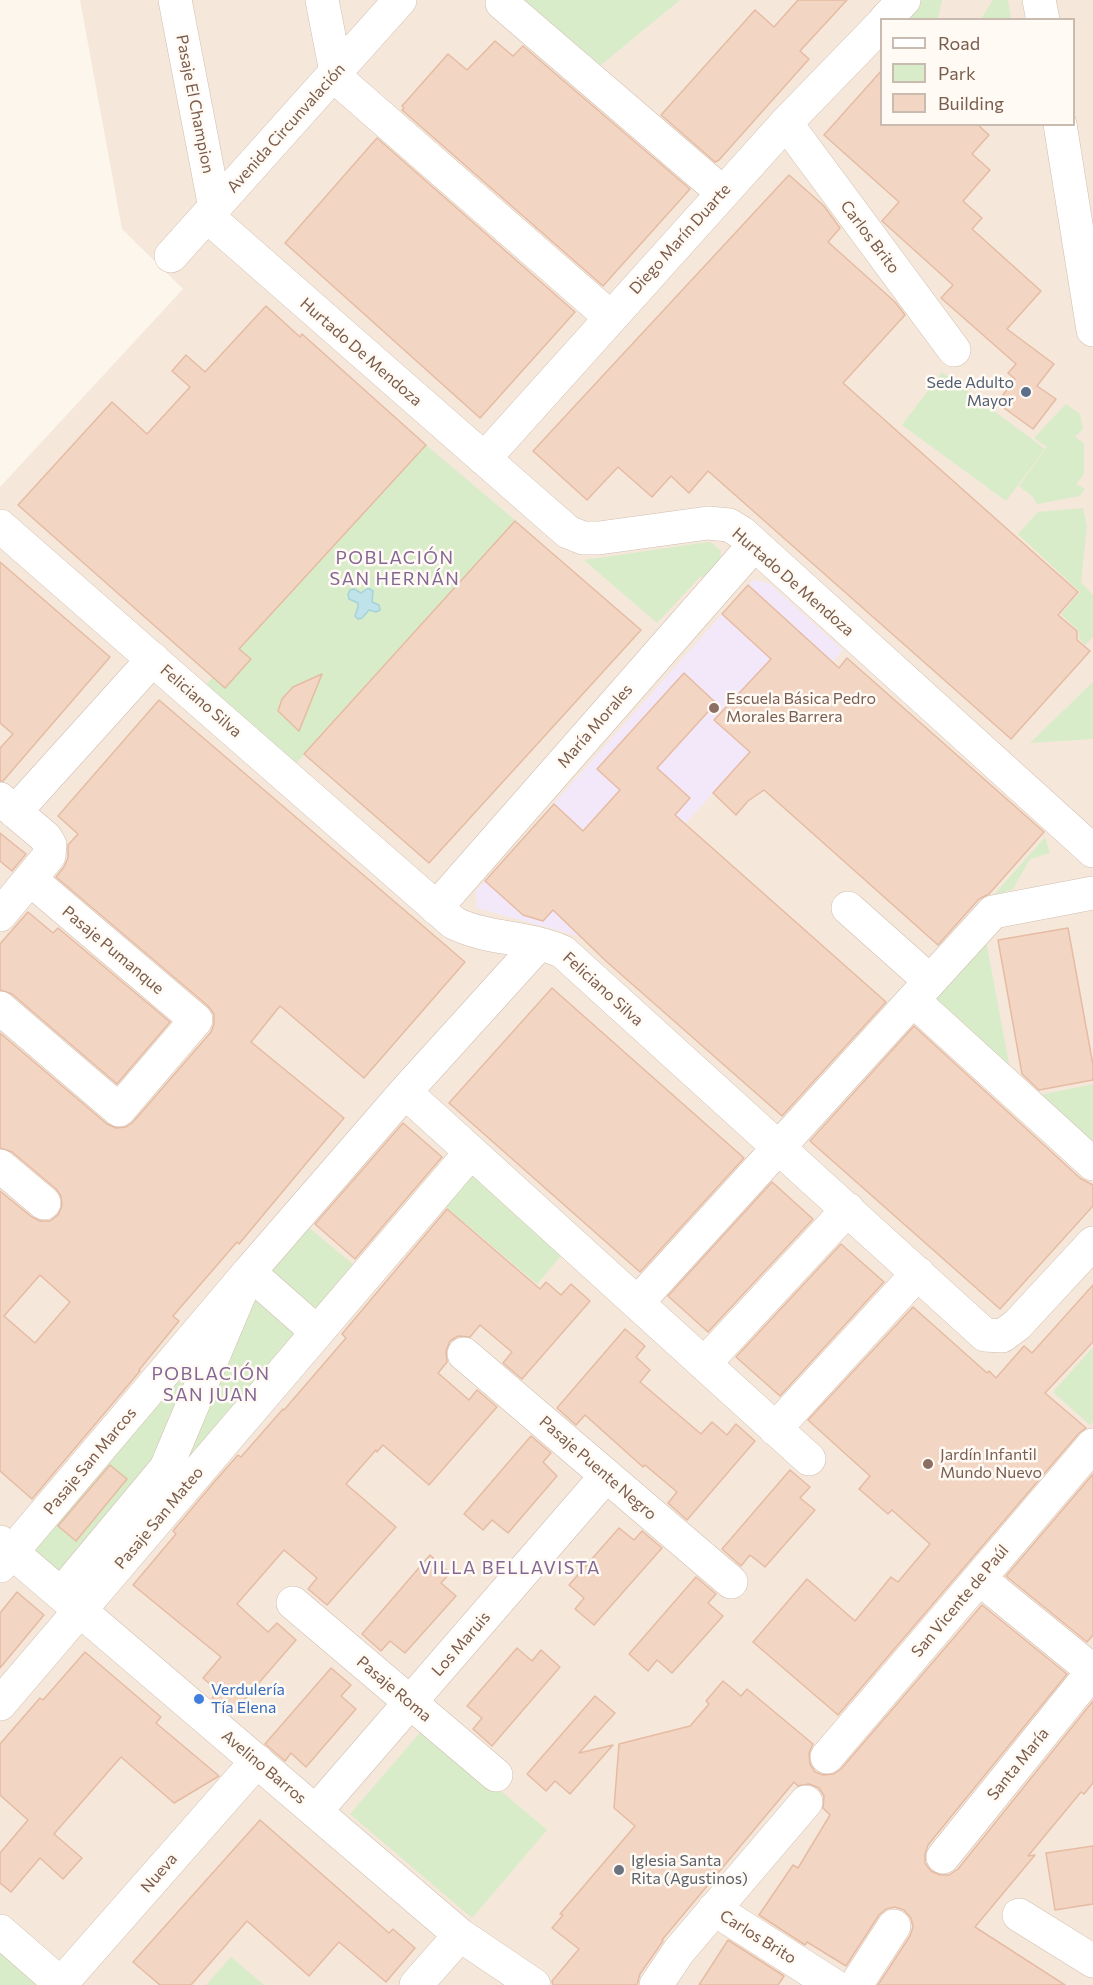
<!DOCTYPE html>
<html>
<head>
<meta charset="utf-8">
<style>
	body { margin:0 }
	#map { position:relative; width:1093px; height:1985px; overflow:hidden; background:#fdf6ec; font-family:Commissioner,sans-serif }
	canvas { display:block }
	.legend { position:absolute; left:880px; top:18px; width:195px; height:108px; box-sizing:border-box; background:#fffaf3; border:2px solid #cabbb1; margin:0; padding:8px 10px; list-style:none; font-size:18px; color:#7a5c4d }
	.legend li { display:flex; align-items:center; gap:12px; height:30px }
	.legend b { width:30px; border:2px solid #cabbb1 }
</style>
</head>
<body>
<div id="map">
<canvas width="1093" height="1985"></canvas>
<ul class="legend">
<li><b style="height:8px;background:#fff"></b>Road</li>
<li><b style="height:16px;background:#d8ecc9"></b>Park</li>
<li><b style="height:16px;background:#f3d5c3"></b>Building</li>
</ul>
</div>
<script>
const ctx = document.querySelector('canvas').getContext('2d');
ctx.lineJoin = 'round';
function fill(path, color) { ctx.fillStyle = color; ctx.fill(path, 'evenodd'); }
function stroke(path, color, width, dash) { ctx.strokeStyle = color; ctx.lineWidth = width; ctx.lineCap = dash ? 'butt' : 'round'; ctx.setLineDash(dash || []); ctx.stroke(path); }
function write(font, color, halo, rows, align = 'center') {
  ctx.font = font + ' Commissioner,sans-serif'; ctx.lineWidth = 5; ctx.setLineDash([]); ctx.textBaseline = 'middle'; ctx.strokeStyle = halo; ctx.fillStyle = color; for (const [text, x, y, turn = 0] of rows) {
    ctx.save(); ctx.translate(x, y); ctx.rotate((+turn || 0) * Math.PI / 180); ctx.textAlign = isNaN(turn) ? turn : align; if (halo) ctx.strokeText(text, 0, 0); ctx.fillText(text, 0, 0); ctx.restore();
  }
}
fill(new Path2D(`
	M80,0H1093V1985H0V487L183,289L122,229ZM882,20H1074V124H882Z`), '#f5e8da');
fill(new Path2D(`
	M757,580L770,584L843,650L582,937L477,908L476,891L722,614L752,581Z`), '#f3e8fa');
fill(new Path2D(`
	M521,0H680L601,65Z
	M922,0H942L938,19H913L908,15Z
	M993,0H1008L1011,19H981Z
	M942,372L1045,449L1006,501L902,425Z
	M1066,404L1080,414L1083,429L1075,437L1084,443V474L1076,484L1085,489L1080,496L1037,504L1032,496L1019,486L1047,447L1034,438Z
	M426,445L516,521L293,767L204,687ZM368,588L373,593L372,602L379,605L376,612L369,610L362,618L354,589L361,593Z
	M1083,508L1087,526L1081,582L1093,595V637L1085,645L1079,638V631L1061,614L1080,592L1018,534L1038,512Z
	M708,542L712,543L721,551L719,564L708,577H700L657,623L584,560Z
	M1093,682V739L1030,743Z
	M1045,837L1050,853L1030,859L1013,889L993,896Z
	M984,930L1012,1080L924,998Z
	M1093,1084V1156L1031,1097Z
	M472,1164L566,1250L537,1284L440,1202Z
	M296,1217L366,1275L80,1610L12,1553Z
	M1093,1347V1422L1090,1425L1053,1392Z
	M425,1727L547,1830L472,1918L350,1814Z
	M0,1941L42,1985H0Z
	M231,1957L264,1985H206Z`), '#d8ecc9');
const water = new Path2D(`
	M368,588L373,591L372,602L379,605L380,610L376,612L369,610L362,618L358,619L355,616L358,607V603L349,599L348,594L350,590L354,589L361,593Z`);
fill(water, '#bfe3e8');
stroke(water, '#a5d3da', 1.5);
const building = new Path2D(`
	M798,0H847L800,51L809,59L719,160L715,162L661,115L755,10L774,27Z
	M495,41L513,56L523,46L690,189L603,286L402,110L404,108L402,106L448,54L467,70Z
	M882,70V124H977L989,135L972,154L990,170L963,201L982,218L972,229L1041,291L1007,329L1054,364L1037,386L1056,399L1033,429L997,403L1015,379L1008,373L1016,364L941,298L953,285L882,221L899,202L824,135Z
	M377,138L575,312L480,418L285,243Z
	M789,175L824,206L840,228L828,242L895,302L905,315L843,383L1078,592L1058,615L1077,631V640L1090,651L1011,739L708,471L689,493L671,476L652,497L618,467L587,500L533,451Z
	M266,306L300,337L302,334L426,445L239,649L251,659L225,688L18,505L112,402L147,434L190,387L172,371L186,355L205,372Z
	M515,521L641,630L429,863L304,754Z
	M0,562L110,657L3,781H0V748L13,734L0,723Z
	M748,585L839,668L847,658L1044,832L989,894L979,899L938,945L764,790L748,801L736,815L713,793L750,752L714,720L771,659L722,614Z
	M684,673L716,703L657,768L690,798L675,815L886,1002L782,1116L607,962L553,910L543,921L523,915L485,881L554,804L583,831L620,790L597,769Z
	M322,674L299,731L278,711L282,699L293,687Z
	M159,700L465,962L364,1078L280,1006L251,1042L344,1118L239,1244L237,1242L173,1316L179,1321L139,1370L140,1371L32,1499L0,1471V1191L32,1217L40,1221H50L58,1215L62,1206L61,1196L56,1189L12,1152L0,1148V1033L107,1124L116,1128L126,1127L133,1122L211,1032L214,1024V1014L208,1006L56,877L64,867L68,858V845L78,834L58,816ZM40,1275L70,1302L35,1343L4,1316Z
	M0,833L26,854L12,871L0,861Z
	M28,912L53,933L58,928L170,1022L117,1084L12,994L0,990V944Z
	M1068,928L1093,1065V1080L1039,1090L1022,1074L998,940Z
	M552,988L744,1158L640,1272L449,1103Z
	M914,1026L1080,1178L1093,1185V1206L1000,1309L810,1141Z
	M403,1123L442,1157L355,1259L315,1224Z
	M772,1182L813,1219L708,1332L668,1296Z
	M447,1209L540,1289L546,1282L561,1295L571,1284L590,1301L522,1379L503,1363L512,1352L480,1325L470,1337L458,1336L450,1341L446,1351L447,1362L438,1373L469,1400L477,1390L497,1407L429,1485L383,1445L377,1452L376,1450L346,1484L396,1527L327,1605L308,1589L317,1578L284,1550L237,1604L268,1632L277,1623L296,1640L231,1715L212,1698L218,1691L203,1678L221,1657L133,1585L176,1534L173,1531L215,1481L238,1455L241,1457L283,1409L284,1410L346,1338L342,1334Z
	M841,1244L884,1282L780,1396L736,1357Z
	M1093,1285V1342L1045,1393L1086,1428L1079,1433L838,1715L753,1642L807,1579L855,1621L891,1577L898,1582L930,1544L892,1510L888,1514L859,1489L870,1476L808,1420L913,1307L987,1373L989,1371L996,1378L1024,1346L1032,1353Z
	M625,1329L645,1346L636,1357L650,1370L640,1382L701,1434L712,1422L727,1435L736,1424L755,1441L687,1520L668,1503L677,1492L645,1465L643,1467L585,1415L576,1425L557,1408Z
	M531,1436L551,1453L543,1462L557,1476L508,1533L492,1520L483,1530L464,1514Z
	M110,1465L127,1479L76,1541L58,1526Z
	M790,1470L810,1487L800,1498L815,1510L765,1567L750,1555L741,1566L722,1549Z
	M1093,1474V1635L1087,1642L1006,1576Z
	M619,1528L634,1540L642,1531L662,1548L594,1625L575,1609L584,1598L569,1585Z
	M430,1555L450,1573L441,1583L456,1596L405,1653L390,1641L381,1651L362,1634Z
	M696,1577L716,1594L708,1603L723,1616L672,1673L657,1660L648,1671L629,1654Z
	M17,1592L44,1615L0,1668V1613Z
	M982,1605L1067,1674L928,1845L925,1854V1863L931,1871L940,1875H949L958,1869L1093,1701V1783L1084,1794L1081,1792L1028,1856L1035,1855L975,1927L1065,1985H878L910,1936L913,1927L911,1918L904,1910L895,1907L886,1909L879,1915L846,1966L807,1942L805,1945L759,1915L793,1865L798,1868L830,1815L823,1808L824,1796L819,1788L809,1784L798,1786L794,1782L662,1940L663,1941L640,1974L637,1985H553L552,1981L579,1949L552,1928L563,1915L560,1914L635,1826L614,1808L619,1744L690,1726L709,1704L706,1701L723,1681L741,1696L747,1689L813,1744L809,1753L810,1764L815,1772L823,1775L834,1774L841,1769Z
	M517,1648L532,1661L541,1650L560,1667L492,1746L473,1729L482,1718L467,1706Z
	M85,1652L161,1717L156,1723L219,1776L174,1803L121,1757L54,1834L82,1858L63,1879L40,1858L11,1892L0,1883V1853L28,1820L0,1795V1744L40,1698L43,1700Z
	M331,1668L351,1685L341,1696L356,1709L306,1767L291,1753L285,1761L265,1744Z
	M595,1696L615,1713L579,1753L613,1745L570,1794L555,1781L546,1791L527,1774Z
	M260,1820L389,1933L393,1929L415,1948L386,1982L339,1942L309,1976L247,1921L191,1985H160L133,1962Z
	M1093,1846V1904L1055,1910L1046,1853Z
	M728,1940L784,1976L778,1985H699Z`);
fill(building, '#f3d5c3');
stroke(building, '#e6bba3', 1.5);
const minor = new Path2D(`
	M175,0L215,208
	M322,0L336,72
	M1039,0L1043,20
	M502,3L723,193
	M885,20L904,0
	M333,75L610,317
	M786,123L954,350
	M1060,124L1093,330
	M207,216L568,532L583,538H599L708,523L729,525L742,533L1093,851
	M171,256L400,0
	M484,459L786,123L882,24
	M0,526L454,923C489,940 528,936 563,952L985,1335L1002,1336L1017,1325L1093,1243
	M0,799L45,837L50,845L49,856L0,915
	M15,812L153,659
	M436,908L754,545
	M848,908L930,981
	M913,1000L1093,1164
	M0,1008L119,1110L196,1020L30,879
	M405,1092L809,1459
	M0,1166L44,1203
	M637,1303L993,912L1093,893
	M464,1354L731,1582
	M704,1364L848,1209
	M775,1429L918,1273
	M0,1542L460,1935L534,1985
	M0,1566L249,1272L317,1332
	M980,1579L1093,1671
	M61,1594L166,1468L249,1272L405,1092L539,944
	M293,1603L496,1775
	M0,1704L471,1152
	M827,1757L1093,1445
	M316,1811L606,1476
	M943,1857L1093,1671
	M714,1909L833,1985
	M1019,1915L1093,1961
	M0,1931L61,1984
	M60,1985L257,1761
	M416,1985L460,1935
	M656,1985L679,1951L806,1802
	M856,1985L894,1926`);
stroke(minor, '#d1beb0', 34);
stroke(minor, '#fff', 33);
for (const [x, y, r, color] of [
	[1026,392,6,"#5c6f8a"],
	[714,708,6,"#8d6e63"],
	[928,1464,6,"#8d6e63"],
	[199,1699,6,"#3f7fe0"],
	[619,1870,6,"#6b7280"]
]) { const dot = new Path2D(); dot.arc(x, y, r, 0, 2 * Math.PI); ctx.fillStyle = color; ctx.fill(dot); stroke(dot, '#fffaf3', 2); }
write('16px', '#7a5c4d', '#fffaf3', [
	["Pasaje El Champion",195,104,79],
	["Avenida Circunvalación",286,128,-48],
	["Carlos Brito",870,237,53],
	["Diego Marín Duarte",680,239,-48],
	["Hurtado De Mendoza",361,352,41],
	["Hurtado De Mendoza",793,582,41],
	["Feliciano Silva",201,701,41],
	["María Morales",595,726,-49],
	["Pasaje Pumanque",113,950,40],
	["Feliciano Silva",603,989,42],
	["Pasaje San Marcos",90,1461,-50],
	["Pasaje Puente Negro",598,1468,41],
	["Pasaje San Mateo",159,1518,-50],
	["San Vicente de Paúl",960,1601,-50],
	["Los Maruis",461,1644,-49],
	["Pasaje Roma",394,1689,40],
	["Santa María",1018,1764,-51],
	["Avelino Barros",264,1767,40],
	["Nueva",159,1873,-49],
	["Carlos Brito",758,1937,32]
]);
write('16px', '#4e5e75', '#fffaf3', [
	["Sede Adulto",1014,383],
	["Mayor",1014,401]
], 'right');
write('16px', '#785e54', '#fffaf3', [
	["Escuela Básica Pedro",726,699],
	["Morales Barrera",726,717],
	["Jardín Infantil",940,1455],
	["Mundo Nuevo",940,1473]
], 'left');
write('16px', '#366cbe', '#fffaf3', [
	["Verdulería",211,1690],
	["Tía Elena",211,1708]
], 'left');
write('16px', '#5b616d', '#fffaf3', [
	["Iglesia Santa",631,1861],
	["Rita (Agustinos)",631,1879]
], 'left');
ctx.letterSpacing = '1.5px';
write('18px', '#846695', '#fffaf3', [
	["POBLACIÓN",395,558],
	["SAN HERNÁN",395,579],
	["POBLACIÓN",211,1374],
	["SAN JUAN",211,1395],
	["VILLA BELLAVISTA",510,1568]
]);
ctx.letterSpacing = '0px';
</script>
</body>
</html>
